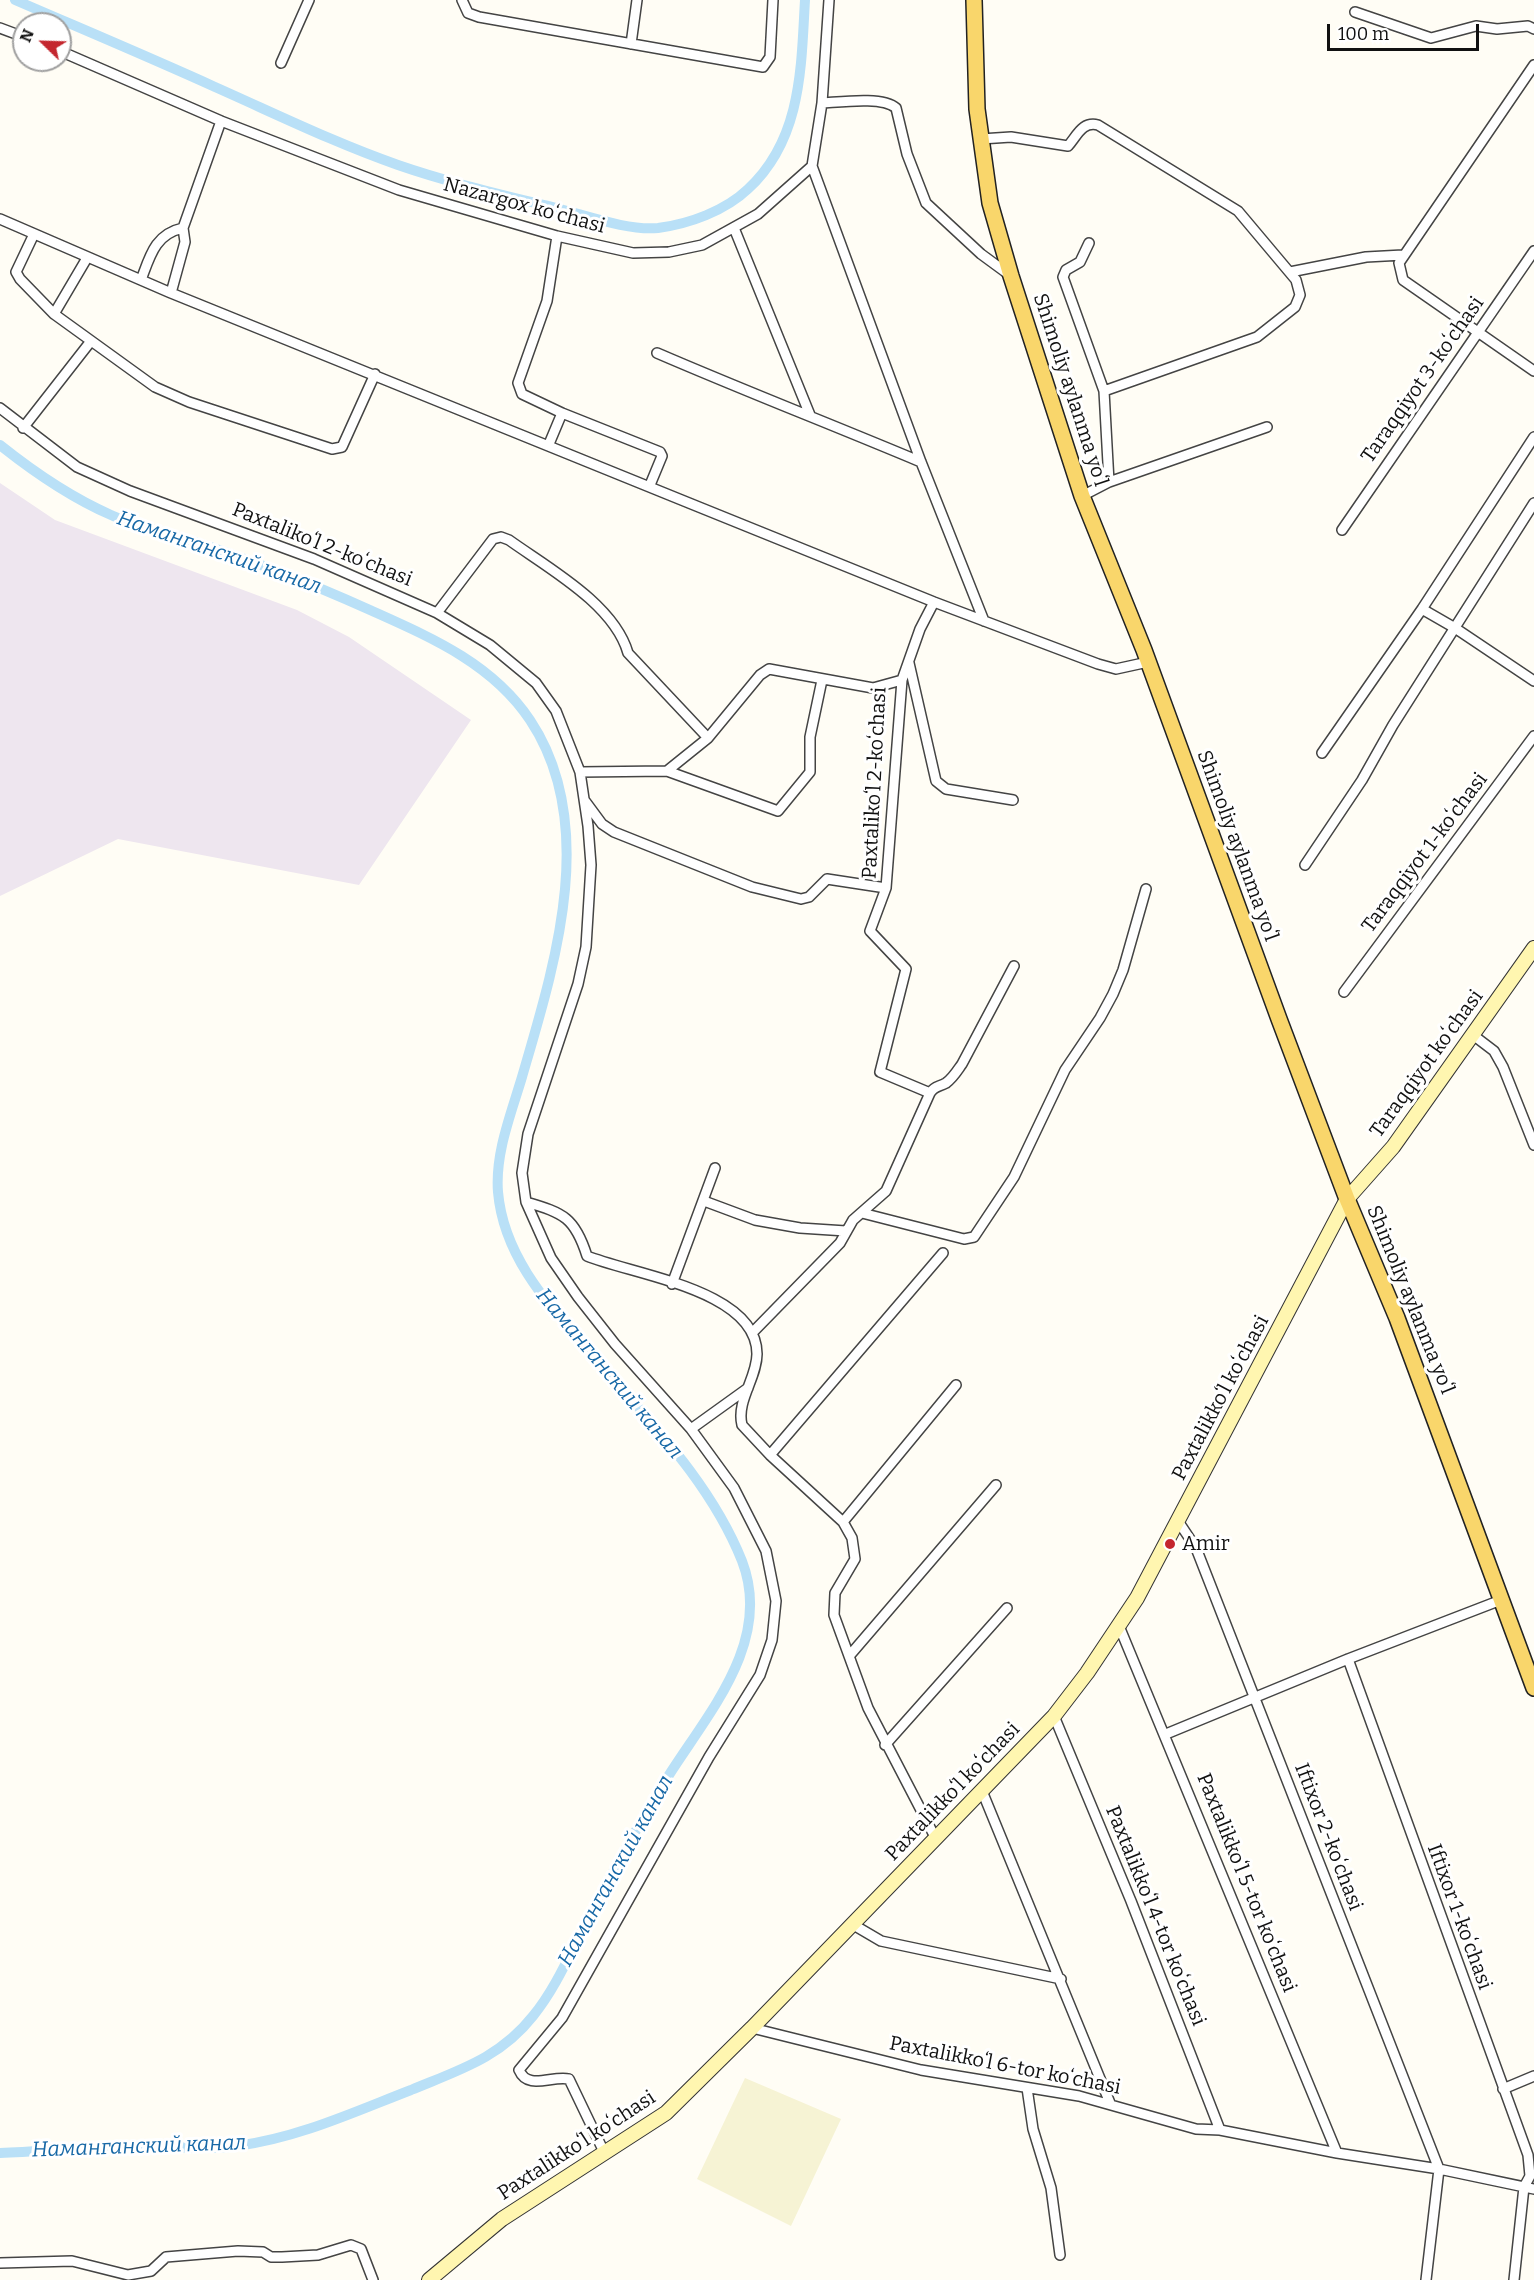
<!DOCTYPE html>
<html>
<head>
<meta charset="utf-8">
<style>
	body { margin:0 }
	#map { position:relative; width:1534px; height:2280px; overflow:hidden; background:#fffdf5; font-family:Bitter,serif }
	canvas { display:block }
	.north { position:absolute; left:12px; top:12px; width:60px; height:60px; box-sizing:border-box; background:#fff; border:2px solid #a0a0a0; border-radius:50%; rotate:293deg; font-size:16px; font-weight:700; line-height:24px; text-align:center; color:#111 }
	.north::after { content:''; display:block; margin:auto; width:21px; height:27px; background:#c4262e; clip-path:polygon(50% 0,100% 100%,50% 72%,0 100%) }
	.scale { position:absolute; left:1327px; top:24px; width:152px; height:27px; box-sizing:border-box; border:3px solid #111; border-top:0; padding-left:8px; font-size:18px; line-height:21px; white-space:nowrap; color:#111; -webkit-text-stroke:4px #fff; paint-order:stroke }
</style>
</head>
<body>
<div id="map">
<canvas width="1534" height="2280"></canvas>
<div class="north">N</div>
<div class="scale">100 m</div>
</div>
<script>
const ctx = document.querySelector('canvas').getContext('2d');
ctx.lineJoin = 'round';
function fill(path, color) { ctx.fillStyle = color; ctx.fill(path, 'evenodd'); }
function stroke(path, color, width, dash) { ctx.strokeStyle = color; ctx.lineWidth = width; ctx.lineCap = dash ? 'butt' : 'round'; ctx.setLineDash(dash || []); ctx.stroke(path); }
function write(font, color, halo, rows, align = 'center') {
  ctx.font = font + ' Bitter,serif'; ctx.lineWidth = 6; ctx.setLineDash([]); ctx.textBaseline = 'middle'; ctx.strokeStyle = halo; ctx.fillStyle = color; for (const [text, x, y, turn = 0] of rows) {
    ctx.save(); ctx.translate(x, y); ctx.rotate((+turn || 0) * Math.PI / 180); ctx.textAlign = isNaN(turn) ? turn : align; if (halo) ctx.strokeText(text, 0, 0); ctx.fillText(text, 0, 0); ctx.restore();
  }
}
fill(new Path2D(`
	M0,483L55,520L297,610L349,637L471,720L359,885L118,839L0,896Z`), '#eee6ef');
fill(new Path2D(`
	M745,2078L841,2119L791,2226L697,2179Z`), '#f6f3d4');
stroke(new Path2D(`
	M15,0C82,29 149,57 215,87C276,114 335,143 398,165C450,183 503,195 556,208C585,215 628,231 658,228C689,224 725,211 748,189C802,139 801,68 805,0
	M0,445C35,473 70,497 111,515C135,526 161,531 186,539C249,559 310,583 370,610C430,637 492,663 530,720C600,825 554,967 522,1077C511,1114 495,1153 498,1192C504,1261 554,1310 596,1359C650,1422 711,1483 742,1561C773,1641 709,1712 669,1775C638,1824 612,1874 585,1925C569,1956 555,1989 533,2016C500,2058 459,2070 411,2090C354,2112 298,2138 237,2146C202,2151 166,2145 131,2146C88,2147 44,2151 0,2153`), '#b9e0f7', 10);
const street = new Path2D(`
	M462,0L468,13L479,17L763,67L770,57L773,0
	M1355,12L1431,38L1476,26L1497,29L1528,26L1534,29
	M0,28L24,37
	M631,44L637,0
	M60,51L221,121L399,190L557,236L633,253L669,252L702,245L758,214L812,166L822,103L829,0
	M281,63L309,0
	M1534,65L1399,263L1403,280L1534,371
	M822,103C840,102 883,96 896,108L907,154L926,203L981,254L1011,276
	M981,139L1011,137L1068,146C1077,136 1082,121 1098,125L1238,211L1296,280L1300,295L1295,307L1257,337L1104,391
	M812,166L921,462L984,621
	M0,219L171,293L689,503L934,602L1098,664L1116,669L1148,662
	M734,228L810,415
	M34,234L16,272L20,279L54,314L155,387L189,402L332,449L342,447L375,374
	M1089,243L1080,262L1066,270L1063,277L1104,391L1109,482
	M1290,272L1366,257L1403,255
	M141,280C150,256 155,234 183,228L221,121
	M171,293L185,242L183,228
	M54,314L87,258
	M657,353C745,391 833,425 921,462
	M0,408L77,467L130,491L314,559L437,613L490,645L536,683L556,711L580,772L588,826L591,865L586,947L578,984L528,1134L522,1173L526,1202L551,1258L578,1297L615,1344L691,1429L734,1488L766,1551L776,1601L772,1640L760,1675L709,1757L562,2018L519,2070C528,2091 552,2075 569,2079L604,2152
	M562,413L660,452L662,456L650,485
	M23,428L91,341
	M549,444L562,413L522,394L518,383L547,301L557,236
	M1082,496L1109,482L1267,427
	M1342,530L1534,251
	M1422,609L1455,628L1534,681
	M437,613L493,539L501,537L509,540C548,568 614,604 628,653L708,738
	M909,663L936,781L946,789L1013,800
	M1322,753L1422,609L1534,437
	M667,771L778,811L810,772V737L822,680
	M580,772L667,771L708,738L760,675L769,669L873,688L902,680
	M585,801L602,824L614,832L752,887L801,899L809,897L827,879L886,888
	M1305,865L1362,780L1393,725L1534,503
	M1344,992L1534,736
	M1473,1035L1494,1051L1503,1067L1534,1145
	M930,1093L880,1072L906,969L870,931L886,888L902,680L920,629L934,602
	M704,1201L755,1220L800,1228L846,1231
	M526,1202C564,1213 575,1218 587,1256C634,1275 757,1290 757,1354C757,1378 736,1401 742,1425L770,1455L843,1522L852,1538L855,1559L835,1593L834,1615L868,1708L936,1839
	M862,1213L964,1239L974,1237L1014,1177L1065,1070L1100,1018L1113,994L1123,970L1146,889
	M672,1284L715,1168
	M753,1332L840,1243L853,1220L886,1191L930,1093C934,1086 939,1087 946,1083C953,1078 957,1071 962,1064L1014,966
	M691,1429L748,1388
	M770,1455L943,1253
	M1178,1521L1196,1548L1439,2169L1426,2280
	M843,1522L956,1385
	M1119,1626L1337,2153
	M850,1655L996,1485
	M1348,1659L1528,2155L1530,2176L1524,2187L1514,2280
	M1054,1716L1131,1901L1220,2130
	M1166,1734L1348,1659L1501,1600
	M885,1745L1007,1608
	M982,1791L1110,2103
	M852,1924L881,1941L1061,1979
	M752,2028L921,2070L1079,2096L1196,2129L1220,2130L1337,2153L1439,2169L1534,2189
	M1027,2088L1033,2129L1051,2188L1060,2255
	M1503,2089L1534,2076
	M0,2263L72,2261L128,2275L151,2271L166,2257L238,2251L263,2252L271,2257H282L318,2255L351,2245L361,2249L373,2280`);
const secondary = new Path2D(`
	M429,2280L502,2219L666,2113L752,2028L1054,1716L1087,1673L1137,1598L1347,1199L1393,1147L1534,948`);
const primary = new Path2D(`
	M974,0L977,109L990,203L1011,276L1082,496L1144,650L1279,1019L1347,1199L1397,1318L1534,1688`);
stroke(street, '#444', 12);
stroke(secondary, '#333', 16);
stroke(primary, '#222', 18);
stroke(street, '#fff', 9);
stroke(secondary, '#fff6b0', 14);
stroke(primary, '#f9d66b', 15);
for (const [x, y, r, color] of [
	[1170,1544,6,"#c4262e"]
]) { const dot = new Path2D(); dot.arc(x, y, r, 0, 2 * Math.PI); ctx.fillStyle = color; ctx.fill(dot); stroke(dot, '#fff', 2); }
write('20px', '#111', '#fff', [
	["Nazargox koʻchasi",524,206,15],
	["Taraqqiyot 3-koʻchasi",1423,380,-55],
	["Shimoliy aylanma yoʻl",1070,390,72],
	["Paxtalikoʻl 2-koʻchasi",322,545,22],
	["Paxtalikoʻl 2-koʻchasi",875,783,-87],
	["Shimoliy aylanma yoʻl",1237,846,70],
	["Taraqqiyot 1-koʻchasi",1425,853,-53],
	["Taraqqiyot koʻchasi",1427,1064,-54],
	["Shimoliy aylanma yoʻl",1410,1300,68],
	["Paxtalikkoʻl koʻchasi",1221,1398,-62],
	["Paxtalikkoʻl koʻchasi",953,1792,-46],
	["Iftixor 2-koʻchasi",1328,1837,69],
	["Paxtalikkoʻl 5-tor koʻchasi",1246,1883,68],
	["Paxtalikkoʻl 4-tor koʻchasi",1155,1916,68],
	["Iftixor 1-koʻchasi",1459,1917,70],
	["Paxtalikkoʻl 6-tor koʻchasi",1005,2066,11],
	["Paxtalikkoʻl koʻchasi",577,2146,-33]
]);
write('20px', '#111', '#fff', [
	["Amir",1182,1544]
], 'left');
write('italic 21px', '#1768a6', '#fff', [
	["Наманганский канал",219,553,19],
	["Наманганский канал",609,1374,50],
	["Наманганский канал",616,1871,-61],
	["Наманганский канал",139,2147,-2]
]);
</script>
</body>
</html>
